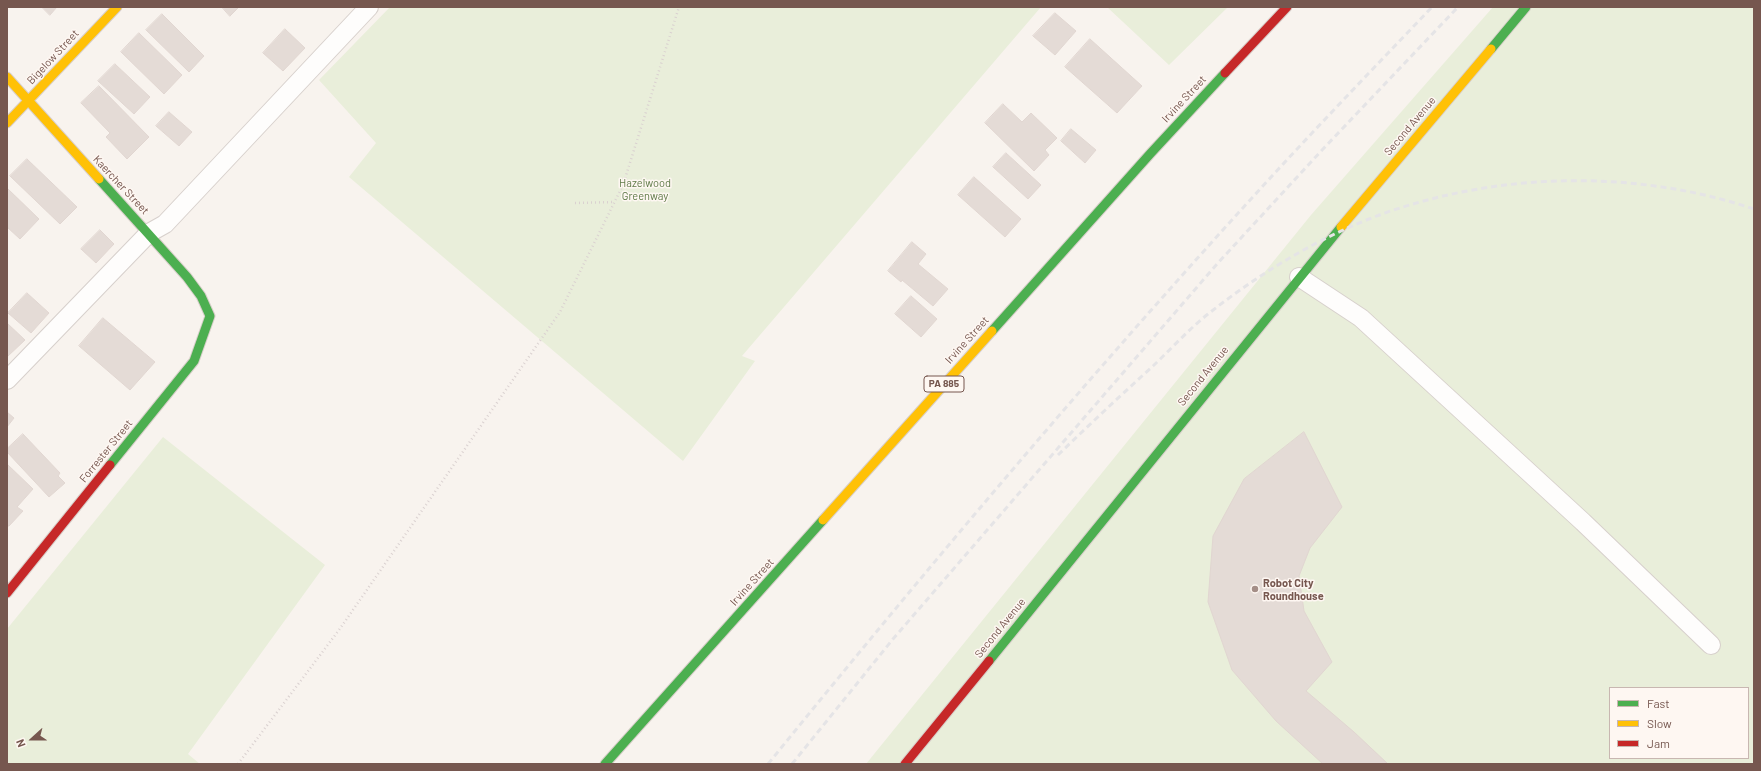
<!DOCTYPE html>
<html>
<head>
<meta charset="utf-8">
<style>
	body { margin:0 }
	#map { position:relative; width:1761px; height:771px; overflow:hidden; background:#f8f3ee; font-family:Barlow,sans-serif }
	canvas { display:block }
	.frame { position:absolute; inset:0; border:8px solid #76574f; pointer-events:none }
	.legend { position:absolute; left:1609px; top:687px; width:140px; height:72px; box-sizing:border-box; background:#fef7f2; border:1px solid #c8b7b1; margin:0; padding:5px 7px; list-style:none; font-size:12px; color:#76574f }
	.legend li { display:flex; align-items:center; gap:8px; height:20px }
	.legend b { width:20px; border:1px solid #c8b7b1 }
	.north { position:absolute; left:12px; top:719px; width:40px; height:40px; -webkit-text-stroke:3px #fef7f2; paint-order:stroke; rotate:249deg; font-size:11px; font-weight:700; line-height:16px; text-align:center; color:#76574f }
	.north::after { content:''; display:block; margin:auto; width:14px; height:18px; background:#76574f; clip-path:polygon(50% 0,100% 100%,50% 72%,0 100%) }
</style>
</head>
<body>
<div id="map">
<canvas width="1761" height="771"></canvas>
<div class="frame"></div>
<ul class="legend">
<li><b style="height:5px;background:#4caf50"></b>Fast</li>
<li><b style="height:5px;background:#ffc107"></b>Slow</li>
<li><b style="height:5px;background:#c62828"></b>Jam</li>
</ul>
<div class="north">N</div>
</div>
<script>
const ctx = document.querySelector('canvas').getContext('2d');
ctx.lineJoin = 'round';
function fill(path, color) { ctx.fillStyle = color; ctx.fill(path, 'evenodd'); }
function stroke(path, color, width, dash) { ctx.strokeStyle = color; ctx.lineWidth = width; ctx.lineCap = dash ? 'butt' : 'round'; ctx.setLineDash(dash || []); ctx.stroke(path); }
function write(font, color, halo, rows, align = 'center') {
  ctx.font = font + ' Barlow,sans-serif'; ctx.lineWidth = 3; ctx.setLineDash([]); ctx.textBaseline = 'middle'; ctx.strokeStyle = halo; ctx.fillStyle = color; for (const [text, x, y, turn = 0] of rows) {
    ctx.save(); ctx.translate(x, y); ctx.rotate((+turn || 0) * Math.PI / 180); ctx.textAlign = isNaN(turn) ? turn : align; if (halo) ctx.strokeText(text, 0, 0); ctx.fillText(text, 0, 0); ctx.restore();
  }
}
fill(new Path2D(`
	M390,7H1041L742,356L755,361L683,461L349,177L376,143L319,80Z
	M1107,7H1228L1169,65Z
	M1493,7H1754V764H866L1311,215ZM1610,688H1748V758H1610Z
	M163,437L325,565L188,754L200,764H7V629Z`), '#e9eeda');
const building = new Path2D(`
	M42,7H57L50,15Z
	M222,7H239L230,16Z
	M1055,13L1076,31L1055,55L1033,36Z
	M162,14L204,56L189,72L146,30Z
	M285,29L305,48L283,71L263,53Z
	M139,33L182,75L164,94L121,52Z
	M1090,39L1142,86L1117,113L1065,67Z
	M115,64L150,97L134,114L98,81Z
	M99,86L149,137L127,159L106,137L110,133L81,103Z
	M1003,104L1022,122L1031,113L1057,138L1045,150L1049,155L1034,171L985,123Z
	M169,112L192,132L179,146L156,126Z
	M1071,129L1096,150L1085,163L1061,141Z
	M1006,153L1041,185L1028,199L993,167Z
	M27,159L77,207L60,224L10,176Z
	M974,177L1021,219L1005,237L958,195Z
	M7,188L39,219L20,239L7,227Z
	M100,230L114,244L96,263L81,249Z
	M912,242L926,254L918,264L948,289L933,306L902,280L901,282L888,271Z
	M27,293L49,313L31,333L8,313Z
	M911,296L937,319L921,337L895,314Z
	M103,318L155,362L130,390L79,346Z
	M7,323L25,340L7,357Z
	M7,412L14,418L7,427Z
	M1304,432L1342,507L1310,548L1299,576L1304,611L1332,662L1306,691L1354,732L1388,764H1323L1276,721L1232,670L1208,602L1213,536L1244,479Z
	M23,434L60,473L58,476L65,483L49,497L7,452V449Z
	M7,464L33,489L17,507L23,511L9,526H7Z`);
fill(building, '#e4dbd6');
stroke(building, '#e1d6d1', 1);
const lane = new Path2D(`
	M1299,277L1361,318L1583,522L1711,645
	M7,380L149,233L165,224L369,7`);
const fast = new Path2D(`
	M1491,49L1526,7
	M99,179L187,277L201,296L210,316L194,361L110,465
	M992,331L1150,154L1225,73
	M989,661L1341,227
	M605,764L823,520`);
const slow = new Path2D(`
	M7,77L99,179
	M7,123L117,7
	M1341,227L1491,49
	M823,520L992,331`);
const jam = new Path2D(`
	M1225,73L1287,7
	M7,593L110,465
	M905,764L989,661`);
stroke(lane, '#d7d0cc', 20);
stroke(fast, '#d8cfca', 11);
stroke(slow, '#d8cfca', 11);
stroke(jam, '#d8cfca', 11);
stroke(new Path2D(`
	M575,203L614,202
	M238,764L339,630L560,312L623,185L679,7`), '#dad1d0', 2.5, [1, 3]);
stroke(lane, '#fefdfc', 18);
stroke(fast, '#4caf50', 9);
stroke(slow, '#ffc107', 9);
stroke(jam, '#c62828', 9);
stroke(new Path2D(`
	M1058,455C1089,425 1121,395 1153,366C1171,349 1188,330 1208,314C1260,273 1319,237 1382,214C1500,172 1635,169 1754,209
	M768,764C924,572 1084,382 1251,199C1310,134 1371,71 1432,7
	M792,764L893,639L1217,264L1323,149L1458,7`), '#e5e4e6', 3, [6, 4]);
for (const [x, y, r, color] of [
	[1255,589,4,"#a48e87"]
]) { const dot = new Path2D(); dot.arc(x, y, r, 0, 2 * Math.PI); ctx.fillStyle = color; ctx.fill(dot); stroke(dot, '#fef7f2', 1.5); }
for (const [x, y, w] of [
	[944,384,40]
]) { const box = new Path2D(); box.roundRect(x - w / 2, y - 8, w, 16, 3); ctx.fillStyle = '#fef7f2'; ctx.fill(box); stroke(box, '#76574f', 1); }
write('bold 10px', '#76574f', null, [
	["PA 885",944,384]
]);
write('11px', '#76574f', '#fef7f2', [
	["Bigelow Street",53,57,-47],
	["Irvine Street",1184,99,-47],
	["Second Avenue",1410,126,-50],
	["Kaercher Street",121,185,47],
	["Irvine Street",967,340,-48],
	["Second Avenue",1203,376,-51],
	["Forrester Street",106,451,-51],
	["Irvine Street",752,582,-48],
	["Second Avenue",1000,628,-51]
]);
write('11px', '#5f7a48', '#fef7f2', [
	["Hazelwood",645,183],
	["Greenway",645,196]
]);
write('bold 11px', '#76574f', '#fef7f2', [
	["Robot City",1263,583],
	["Roundhouse",1263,596]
], 'left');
</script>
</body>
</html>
